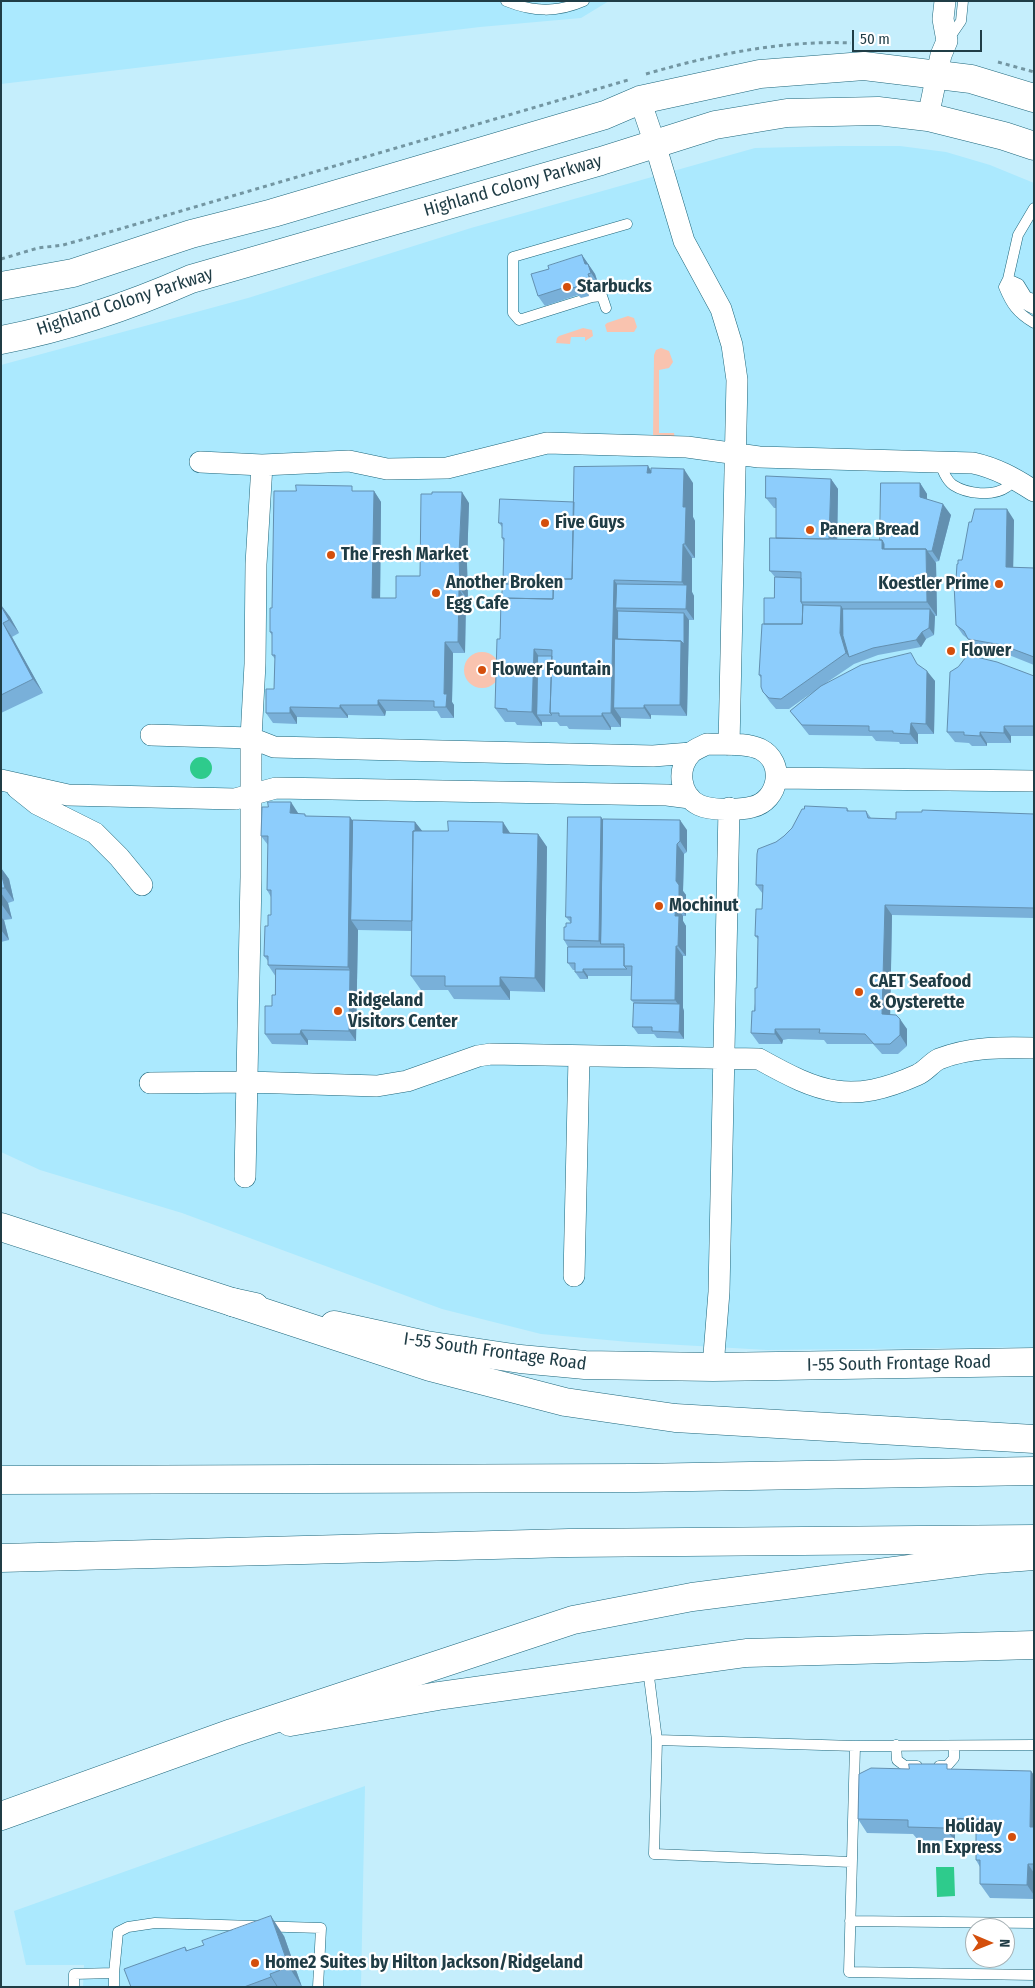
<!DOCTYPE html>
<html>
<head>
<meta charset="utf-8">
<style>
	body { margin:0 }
	#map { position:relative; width:1035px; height:1988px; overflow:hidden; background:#c5eefc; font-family:"Fira Sans Condensed",sans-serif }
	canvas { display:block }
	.frame { position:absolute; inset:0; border:2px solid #203d46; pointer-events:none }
	.north { position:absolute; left:965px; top:1918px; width:50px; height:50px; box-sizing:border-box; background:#fff; border:1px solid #a6b1b5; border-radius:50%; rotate:91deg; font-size:14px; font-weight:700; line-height:20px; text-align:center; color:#203d46 }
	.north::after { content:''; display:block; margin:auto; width:18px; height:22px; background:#d44f0c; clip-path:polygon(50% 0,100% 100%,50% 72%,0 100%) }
	.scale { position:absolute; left:852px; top:30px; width:130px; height:22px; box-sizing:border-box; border:2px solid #203d46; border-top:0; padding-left:6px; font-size:15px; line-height:18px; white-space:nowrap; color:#203d46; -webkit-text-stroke:4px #fff; paint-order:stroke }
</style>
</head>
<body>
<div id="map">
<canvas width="1035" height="1988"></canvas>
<div class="frame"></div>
<div class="north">N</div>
<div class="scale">50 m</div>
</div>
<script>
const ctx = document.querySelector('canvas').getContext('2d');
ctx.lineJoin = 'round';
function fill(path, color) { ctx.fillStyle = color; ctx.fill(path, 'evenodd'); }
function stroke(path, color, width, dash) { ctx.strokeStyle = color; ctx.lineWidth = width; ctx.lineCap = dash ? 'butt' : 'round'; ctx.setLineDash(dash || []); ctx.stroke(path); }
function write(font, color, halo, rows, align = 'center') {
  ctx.font = font + ' "Fira Sans Condensed",sans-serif'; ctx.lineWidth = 4.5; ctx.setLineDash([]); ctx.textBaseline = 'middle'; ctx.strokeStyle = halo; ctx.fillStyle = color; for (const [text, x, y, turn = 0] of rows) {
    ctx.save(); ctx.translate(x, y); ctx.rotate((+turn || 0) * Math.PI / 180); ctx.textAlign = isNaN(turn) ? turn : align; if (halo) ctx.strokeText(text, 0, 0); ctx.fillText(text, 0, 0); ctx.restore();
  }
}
fill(new Path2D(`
	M1,1H609L581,18L480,27L1,84Z
	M840,146H900L946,152L990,165L1034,183V1347L767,1350L629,1342L541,1334L442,1309L182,1213L40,1170L1,1152V365L248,298L471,228L755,148Z
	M365,1786L361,1987H83L84,1965H26L14,1911Z`), '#abe9fe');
fill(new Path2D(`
	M628,316L634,318L637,327L634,332H607L605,325L607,323Z
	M583,328L592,330L593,336L585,341V337H571L570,344L556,343L557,338L559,336Z
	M661,348L669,351L673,362L669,368L659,370V433H674L675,439L653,438L654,355L656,350Z
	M464 670a18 18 0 1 1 36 0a18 18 0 1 1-36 0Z`), '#f9c3af');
fill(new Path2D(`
	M190 768a11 11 0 1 1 22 0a11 11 0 1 1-22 0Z
	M954,1867L955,1896L937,1897L936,1867Z`), '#2ecb8c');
const lane = new Path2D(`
	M506,1C533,12 557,13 584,1
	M948,40L961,21L963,1
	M1034,208L1018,235L1008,279L1019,284L1027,297L1034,299
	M1008,279L1004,287C1011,304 1017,313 1034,323
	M1008,279C1015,293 1019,303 1034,309
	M606,308L602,296L592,297L519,320L513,313V257L627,224
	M939,461C942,469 946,480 953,485C967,494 993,497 1007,487C1010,485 1011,481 1013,477
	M648,1669L657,1740
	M896,1745L897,1760L905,1766H917
	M1034,1745L855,1746L849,1972L1034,1975
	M939,1766H947L954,1758V1746
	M851,1862L654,1854L657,1740L855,1746
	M850,1921L1034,1923
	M74,1987V1974L114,1973L118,1932L128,1927L155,1923L321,1928L318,1987
	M114,1987V1973`);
const street = new Path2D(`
	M640,100L655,144L684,241L721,309L732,345L737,380L729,745
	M928,117L941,55L947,41L943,19L945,1
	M200,462L262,465L349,461L387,469L447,468L547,443L687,447L759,457L973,463C996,468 1014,478 1034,491
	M151,735L251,738L274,747L653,756L691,753
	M707,744C724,745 745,742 760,749C786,762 779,801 752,807C740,810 711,811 699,805C680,796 676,769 691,753C695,749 701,747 707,744Z
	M777,778L1034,781
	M1,780L68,795L235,799L276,788L667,795L690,798
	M17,788L37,804L95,833L119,857L142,885
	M150,1083L248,1082L377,1086L407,1081L478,1056L491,1054L759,1059C820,1093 850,1105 917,1075C926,1071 931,1063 939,1059C969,1047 1002,1047 1034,1048
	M245,1177L251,877V738L255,664L256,564L262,465
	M574,1276L579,1057
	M713,1367L719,1292L729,808`);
const secondary = new Path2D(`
	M1,286L73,273L191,234L273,213L605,115L640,100L760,74L864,66L971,79L1034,98
	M1,340C64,328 132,305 191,279L601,161L715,125L787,113L878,111L928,117L1004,136L1034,146
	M1,1227L232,1302L255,1307
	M334,1325L426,1345L520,1359L585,1365L713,1367L1034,1362
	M290,1722L438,1696L746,1653L1034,1645`);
const highway = new Path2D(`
	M232,1302L430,1367L565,1402L675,1418L1034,1439
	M1,1480L636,1478L1034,1471
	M1,1558L569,1543L1034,1539
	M1,1816L232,1733L573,1620L692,1597L980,1560L1034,1556`);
stroke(lane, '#1d667b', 11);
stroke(street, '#1d667b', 22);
stroke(secondary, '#1d667b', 29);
stroke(highway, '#1d667b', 29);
stroke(new Path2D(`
	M998,62L1034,72
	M646,74C712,55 781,40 851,43
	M1,259L38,248L63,245L99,235L628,80`), '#7396a2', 3, [4, 4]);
stroke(lane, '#fff', 10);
stroke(street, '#fff', 21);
stroke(secondary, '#fff', 28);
stroke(highway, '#fff', 28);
fill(new Path2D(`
	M582,255L595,274L598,283L595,284L597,290L587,291L589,296L581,298L578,295L545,306L538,296L549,269Z
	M648,466L651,471L693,483V517L695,521V558H692V592L694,596V620H689L687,716L651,715V719L621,718V727H611V730L569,729L567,726H560L557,722H542V726L517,725L515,722H505L495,708L500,639L501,606L498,600L502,598L506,584L503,581L504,542L502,538V527L499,523L574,502Z
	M831,479L838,489L837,540H880L920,483L927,494V499L951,515L939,561L935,562L936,563L937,616H935L934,635L926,639L921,647L878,655L854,664L826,683L919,665L935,681L934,734H918V744H900L899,742L876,741L872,736L809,735L790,711L813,692L789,709H776L770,702L763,692L761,678L759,675L764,624L774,598L775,577L770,571L776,538V508H774L766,498Z
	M296,491H374L381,502L380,598H396L420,576L469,503L467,564L468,600H466L465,653H453L452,702L454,705V718H441L437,711H386L385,716L348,715V718L297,717V724L273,723L266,713L274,689L275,659L272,655V635L270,632L272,608Z
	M1014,520L1013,567L1034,568V665L1009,655L976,650L968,639L963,635L956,625V585L958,564Z
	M1,605L10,617L19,633L12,637L43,693L1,713Z
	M1034,676V736H1011V743H987V746H972L969,743L955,742L947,732Z
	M847,808L849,811H866L871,818L896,819L1034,814V918L892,915L890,1015L907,1029V1046L898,1054H882L873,1044H827L824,1040L788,1039L783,1040L782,1044H759L751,1033L757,988L758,939L755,936L762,909L763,894L756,885L776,842L784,836L792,828L804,809Z
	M298,814L307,816L353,820L415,822L422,831L538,834L547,847L545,992L510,991V1000L454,999L448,990H421L411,976L412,931L358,930L356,1041L308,1040V1045L272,1044L265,1034L272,1006L275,995L276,977L268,965V961L264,956L268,926L271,915V897L267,890L268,845L261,836Z
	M603,821L687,830V852L684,854L683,891L686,895V916H683V921L686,926V956H683V1008L684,1011V1039L657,1038L654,1034H638L633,1027L634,1003L631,1000V976H588V979H580L575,972V970H573L568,963V947L564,940L566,927L571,923L566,917Z
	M1,868L9,879L14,901L8,903L12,919L4,920L9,940L1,942Z
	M950,1769L1034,1775V1899L990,1898L980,1884V1867L976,1860V1832H955V1841L918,1840L913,1834L867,1833L858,1819Z
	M284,1936L302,1987H131L185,1947L188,1951Z`), '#79b0d9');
fill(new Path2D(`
	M582,255L595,274L598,283L585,264Z
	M588,274L595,284L597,290L590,280Z
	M580,281L587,291L589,296L581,285Z
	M648,466L657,480L647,473Z
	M684,469L693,483V517L695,521V558L685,544L683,507Z
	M831,479L838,489L837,553L829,543Z
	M920,483L927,494V508L920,497Z
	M374,491L381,502L380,608L372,598Z
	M462,492L469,503L467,564L468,600L460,589L459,554Z
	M943,504L951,515L939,561L932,551Z
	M1007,509L1014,520L1013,578L1006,567Z
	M882,540L890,552L882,549Z
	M683,544L692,558V592L694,596V620L686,609L687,589L682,582Z
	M926,549L936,563L937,616L927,602Z
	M614,580L624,594L616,608L623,618L614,708L621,718V727L611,713Z
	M459,589L466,600L465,653L458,642Z
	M1,605L10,617L19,633L9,620Z
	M841,606L848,616L849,657L846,653L840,633Z
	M930,609L935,616L934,635L929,628Z
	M684,613L689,620L687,716L680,705L681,641Z
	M3,623L12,637L43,693L33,679Z
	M922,632L926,639L921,647L916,640Z
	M445,642L453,653L452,702L454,705V718L446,707L444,694Z
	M534,649L543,663L537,715L542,722V726L532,712Z
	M927,671L935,681L934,734L926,724Z
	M378,700L386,711L385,716L378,705Z
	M340,705L348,715V718L340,708Z
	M644,705L651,715V719L644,708Z
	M290,707L297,717V724L290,713Z
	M602,713L611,727V730L602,716Z
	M911,723L918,734V744L910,734Z
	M1004,726L1011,736V743L1004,733Z
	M980,732L987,743V746L980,736Z
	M291,802L300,816L290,813Z
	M350,817L360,831L351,920L358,930L357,981L348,967Z
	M601,817L610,831L601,944L599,941Z
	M680,820L687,830V852L680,841Z
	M415,822L423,832L414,921Z
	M503,822L512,836L503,833Z
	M538,834L547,847L545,992L535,978Z
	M677,844L684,854L683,891L686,895V916L679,906L676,881Z
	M1,868L9,879L14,901L5,888L1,873Z
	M1,893L8,903L12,919L2,905L1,901Z
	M885,905L892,915L890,1025L882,1014Z
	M676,906L683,916V921L686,926V956L678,946L675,916Z
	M1,917L4,920L9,940L1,930Z
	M676,946L683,956V1008L684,1011V1039L679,1032L680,1007L675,1000Z
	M583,969L588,976V979L583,972Z
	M350,970L357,981L356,1041L349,1031Z
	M500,977L510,991V1000L500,986Z
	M900,1019L907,1029V1046L900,1035Z
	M775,1029L783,1040L782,1044L775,1034Z
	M301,1030L308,1040V1045L300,1034Z
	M1031,1771L1034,1775V1833L1030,1827Z
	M945,1818L955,1832V1841L945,1828Z
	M1028,1864L1034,1873V1895L1027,1885Z
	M271,1916L284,1936L302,1987L289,1967Z
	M270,1974L278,1987H277L271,1977Z`), '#6390b0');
const building = new Path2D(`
	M582,255L585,264H588L591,273L588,274L590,280L580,281L581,285L573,288L572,285L538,296L531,274L549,269L548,266Z
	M648,466L647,473H651V468L684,469L683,507H686L685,544H683L682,582L614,580L611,713H602V716H559V713H550L552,650L534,649L532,712L507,711V709L495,708L497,639H500L501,601L498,600V598L553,599L554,579H572L574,467Z
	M766,476L831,479L829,539L776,538V498H766Z
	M881,483H920V497L943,504L932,551H927L926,549H884V544L882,540H880Z
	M296,485L352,486V491H374L372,598H396V576H420L421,494H432V492H462L459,554L460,589H459L458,642H445L444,694H447L446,707H434V701L378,700V705H340V708L290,707V713H266V689H274L275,655H272V632H270V608H272L274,491H296Z
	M500,499L574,502L572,579H554V582L503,581L504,538H502V523H499Z
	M975,509H1007L1006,567L1034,568V657L1002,645L968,639L964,631L956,625L954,584L956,585V580L957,564H958V560H962L969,522H971Z
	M770,538L882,540V549H926L927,602H801V572L770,571Z
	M775,577L801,578V602L803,605L802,624H764V598H774Z
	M503,584L553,585V599L502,598Z
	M617,584L687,585L686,609L616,608Z
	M803,605L841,606L840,633L846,653L781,699L769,698L763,692L761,687V675H759L762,624H802Z
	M1,606L9,620L3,623L33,679L1,695Z
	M843,609H930L929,628L922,632L916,640L873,648L849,657L843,636Z
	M618,611L684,613V644L681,641L618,639Z
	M615,639L681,641L680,705H644V708H614Z
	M911,653L917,664L927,671L926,724L911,723L910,734L893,733V731H869V726L802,725L790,711L821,686L861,665Z
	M968,655L997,662L1034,676V726H1004V733L980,732V736L964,735V732H947L950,672L958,667Z
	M538,656H552L550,713L552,715H537Z
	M268,802H291L290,813L305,814V816L350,817L348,967L268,965V956H264L265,926H268V915H271V890H267L268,836H261L262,807H268Z
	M805,806L847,808V811H866L868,818L896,819V812H922V810L1034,814V908L885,905L882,1014L896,1015L900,1019V1035L890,1044H874L865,1034L819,1033L820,1029H775V1034L751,1033L752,1011H755V988H757L758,936H755L756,909H762L763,885H756L757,854L758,849L776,842L784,836L792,828L802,809H804Z
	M568,817H601L599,941L564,940V927H566V923H571V917H566Z
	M603,819L680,820V841L677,844L676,881L679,885V906H676L675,916H679L678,946H676L675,1000H631L632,966H624V944H601Z
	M353,820L415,822V831H413L412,921L351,920Z
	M448,821L503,822V833L538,834L535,978L500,977V986H445V976H411L413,831H448Z
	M1,873L5,888H1Z
	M568,947H624V966L627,969H583V972H575V963H568Z
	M276,969L350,970L349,1031L301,1030L300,1034H265V1006H272V995H275Z
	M634,1003L680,1004L679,1032L652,1031V1027H633Z
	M909,1764H947V1769L1031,1771L1030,1827H1034V1864H1028L1027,1885L980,1884V1860H976V1832H981L982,1819L945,1818V1828L908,1827V1820L858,1819L859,1774L871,1768L909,1769Z
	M271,1916L289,1967L270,1974L271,1977L244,1987H131L124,1969L185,1947L186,1951L204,1945L202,1941Z`);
fill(building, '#8dcdfc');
stroke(building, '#6390b0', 1);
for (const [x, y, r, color] of [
	[567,287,5,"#d44f0c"],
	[545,523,5,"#d44f0c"],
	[810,530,5,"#d44f0c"],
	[331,555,5,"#d44f0c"],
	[999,584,5,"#d44f0c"],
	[436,593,5,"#d44f0c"],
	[951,651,5,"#d44f0c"],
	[482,670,5,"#d44f0c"],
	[659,906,5,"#d44f0c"],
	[859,992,5,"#d44f0c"],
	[338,1011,5,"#d44f0c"],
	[1012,1837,5,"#d44f0c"],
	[255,1963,5,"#d44f0c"]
]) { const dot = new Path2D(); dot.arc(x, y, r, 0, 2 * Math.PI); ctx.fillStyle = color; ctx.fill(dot); stroke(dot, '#fff', 2); }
write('18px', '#203d46', '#fff', [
	["Highland Colony Parkway",513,186,-16],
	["Highland Colony Parkway",125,302,-18],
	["I-55 South Frontage Road",495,1352,8],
	["I-55 South Frontage Road",899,1364,-1]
]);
write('bold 18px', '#203d46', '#fff', [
	["Starbucks",577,287],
	["Five Guys",555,523],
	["Panera Bread",820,530],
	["The Fresh Market",341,555],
	["Another Broken",446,583],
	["Egg Cafe",446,604],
	["Koestler Prime",989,584,"right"],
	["Flower",961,651],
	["Flower Fountain",492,670],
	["Mochinut",669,906],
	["CAET Seafood",869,982],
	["& Oysterette",869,1003],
	["Ridgeland",348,1001],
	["Visitors Center",348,1022],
	["Holiday",1002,1827,"right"],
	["Inn Express",1002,1848,"right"],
	["Home2 Suites by Hilton Jackson/Ridgeland",265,1963]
], 'left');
</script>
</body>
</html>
